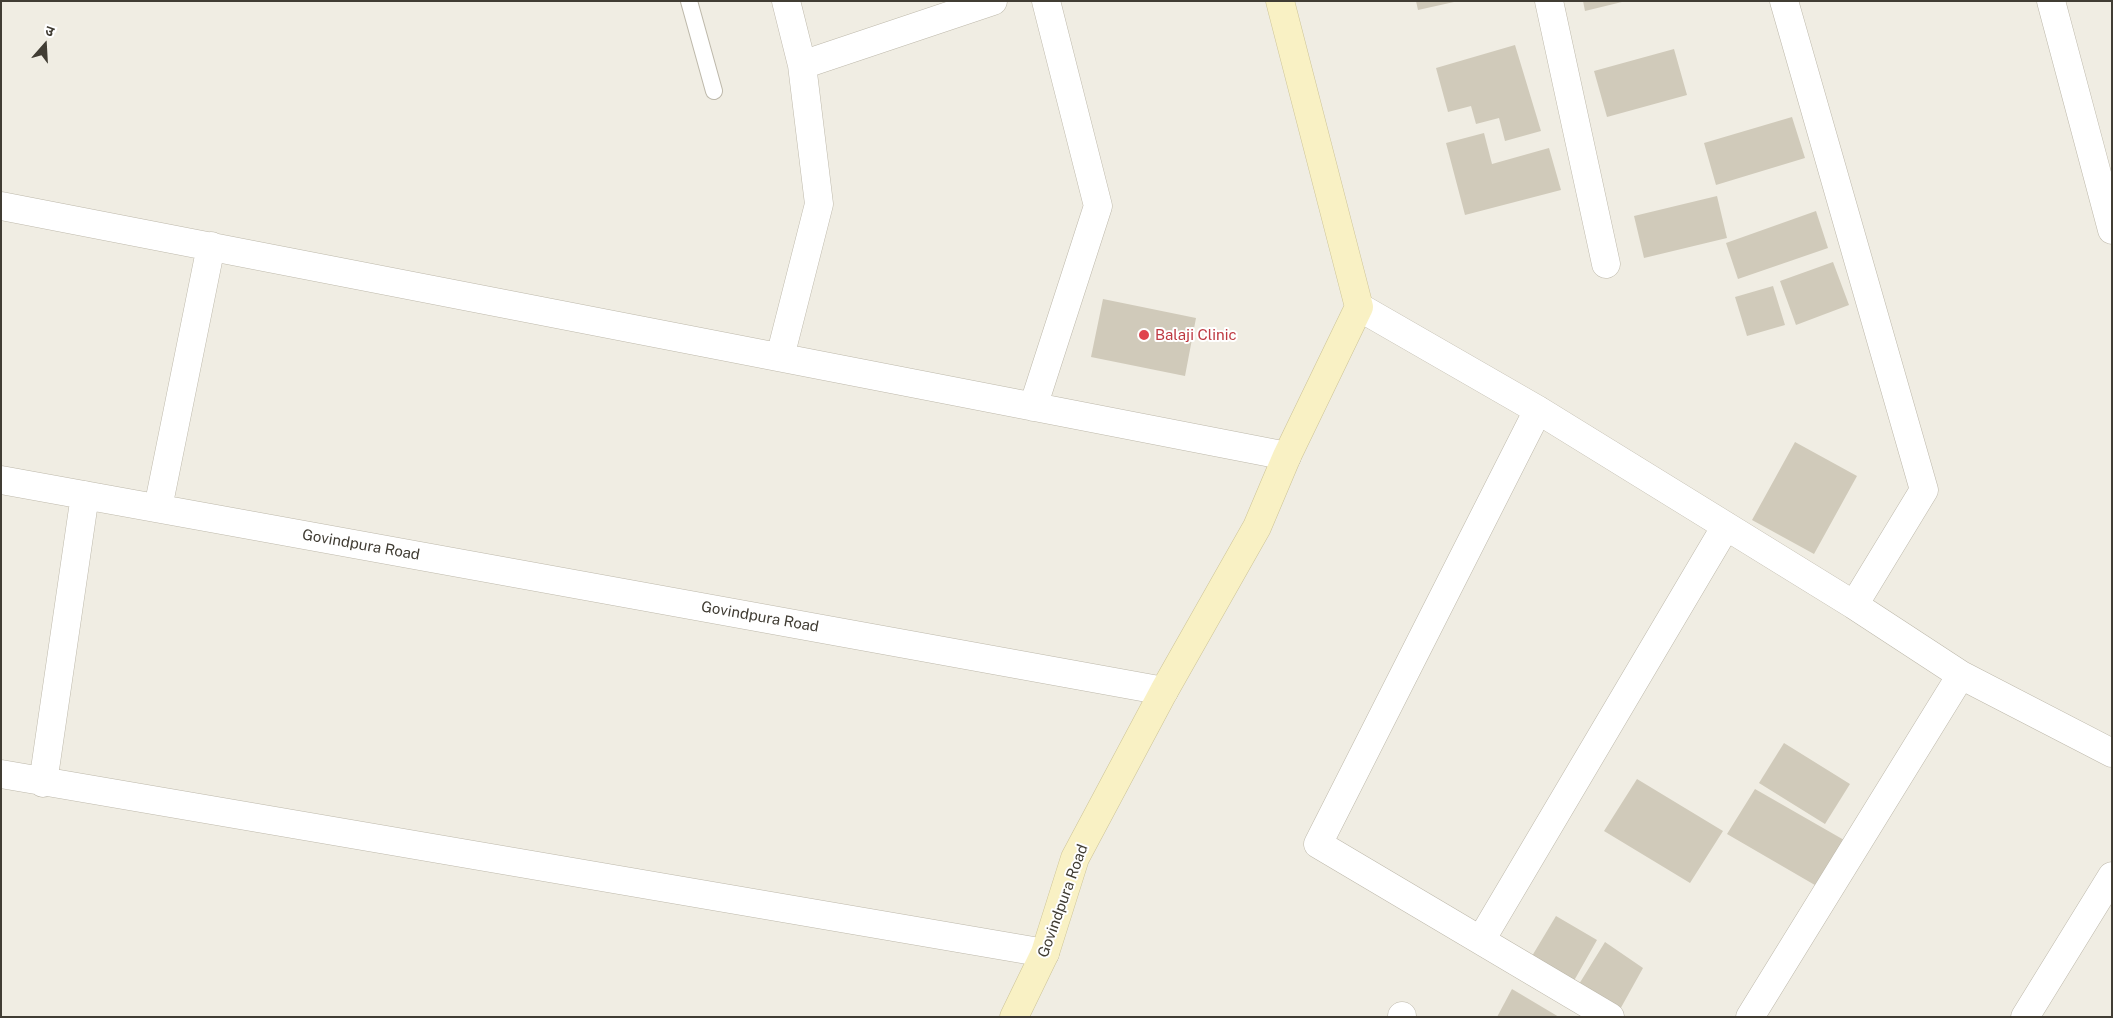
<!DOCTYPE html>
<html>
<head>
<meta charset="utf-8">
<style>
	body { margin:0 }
	#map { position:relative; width:2113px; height:1018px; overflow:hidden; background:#f0ede3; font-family:"Public Sans","Noto Sans Devanagari",sans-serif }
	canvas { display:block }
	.frame { position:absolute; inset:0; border:2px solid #413d34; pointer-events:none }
	.north { position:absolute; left:20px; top:20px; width:50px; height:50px; -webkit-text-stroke:4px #fff; paint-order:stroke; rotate:19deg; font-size:14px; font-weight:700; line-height:20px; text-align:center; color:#413d34 }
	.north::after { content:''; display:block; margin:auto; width:18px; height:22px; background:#413d34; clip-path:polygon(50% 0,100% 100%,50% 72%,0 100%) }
</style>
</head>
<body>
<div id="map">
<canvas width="2113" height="1018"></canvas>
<div class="frame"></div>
<div class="north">उ</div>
</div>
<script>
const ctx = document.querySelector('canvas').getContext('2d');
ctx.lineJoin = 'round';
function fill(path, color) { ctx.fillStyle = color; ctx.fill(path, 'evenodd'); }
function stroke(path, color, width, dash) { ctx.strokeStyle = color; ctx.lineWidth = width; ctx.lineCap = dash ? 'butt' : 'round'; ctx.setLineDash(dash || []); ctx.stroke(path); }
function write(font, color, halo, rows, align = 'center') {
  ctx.font = font + ' "Public Sans",sans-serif'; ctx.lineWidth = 4; ctx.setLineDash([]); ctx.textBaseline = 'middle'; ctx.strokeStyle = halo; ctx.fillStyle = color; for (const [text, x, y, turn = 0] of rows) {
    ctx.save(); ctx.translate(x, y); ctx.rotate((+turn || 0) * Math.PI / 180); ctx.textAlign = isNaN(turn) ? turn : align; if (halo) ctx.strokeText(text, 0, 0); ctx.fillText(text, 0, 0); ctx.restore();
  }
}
fill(new Path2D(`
	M1416,1H1454V2L1418,10Z
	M1583,1H1622V2L1585,11Z
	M1515,45L1541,131L1505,141L1499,118L1476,124L1471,106L1448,112L1436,68Z
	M1674,49L1687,95L1607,117L1594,71Z
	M1792,117L1805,158L1716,185L1704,143Z
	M1484,133L1492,164L1549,148L1561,190L1465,215L1446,143Z
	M1717,196L1727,238L1644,258L1634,216Z
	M1816,211L1828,248L1738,279L1726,243Z
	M1833,262L1849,305L1796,325L1780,281Z
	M1773,286L1785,325L1747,336L1735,297Z
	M1103,299L1196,318L1185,376L1091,357Z
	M1795,442L1857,476L1814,554L1752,520Z
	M1784,743L1850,784L1825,824L1759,783Z
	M1637,779L1723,831L1690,883L1604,831Z
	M1755,789L1844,840L1820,888L1727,834Z
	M1556,916L1597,940L1571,986L1529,961Z
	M1605,942L1643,968L1618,1013L1576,989Z
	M1512,989L1559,1017H1497Z`), '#d0caba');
const lane = new Path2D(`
	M689,1L714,91`);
const street = new Path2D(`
	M1549,1L1606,264
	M1784,1L1924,490L1854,605
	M2051,1L2112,230
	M802,65L993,1
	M1,206L1287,456
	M1359,307L1538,410L1854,605L1961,675L2112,753
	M780,357L819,204L802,65L786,1
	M1033,407L1098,206L1046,1
	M1538,410L1318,844L1610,1017
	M1,480L1164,691
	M158,508L211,246
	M1,774L1045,953
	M43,783L85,495
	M1481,940L1726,526
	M1402,1017V1016
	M1750,1017L1961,675
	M2025,1017L2112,876`);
const secondary = new Path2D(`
	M1014,1017L1045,953L1075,858L1164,691L1257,527L1287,456L1359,307L1280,1`);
stroke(lane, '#bdb8aa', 18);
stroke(street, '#bdb8aa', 29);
stroke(secondary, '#ccc396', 29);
stroke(lane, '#fff', 16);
stroke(street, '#fff', 28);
stroke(secondary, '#f9f1c4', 28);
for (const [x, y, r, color] of [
	[1144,335,6,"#e0444e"]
]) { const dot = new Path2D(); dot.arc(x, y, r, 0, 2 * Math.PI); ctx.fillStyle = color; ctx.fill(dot); stroke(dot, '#fff', 2); }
write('15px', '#be3a42', '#fff', [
	["Balaji Clinic",1155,335]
], 'left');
write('15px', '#413d34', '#fff', [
	["Govindpura Road",361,545,10],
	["Govindpura Road",760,617,10],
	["Govindpura Road",1063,901,-70]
]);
</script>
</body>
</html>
